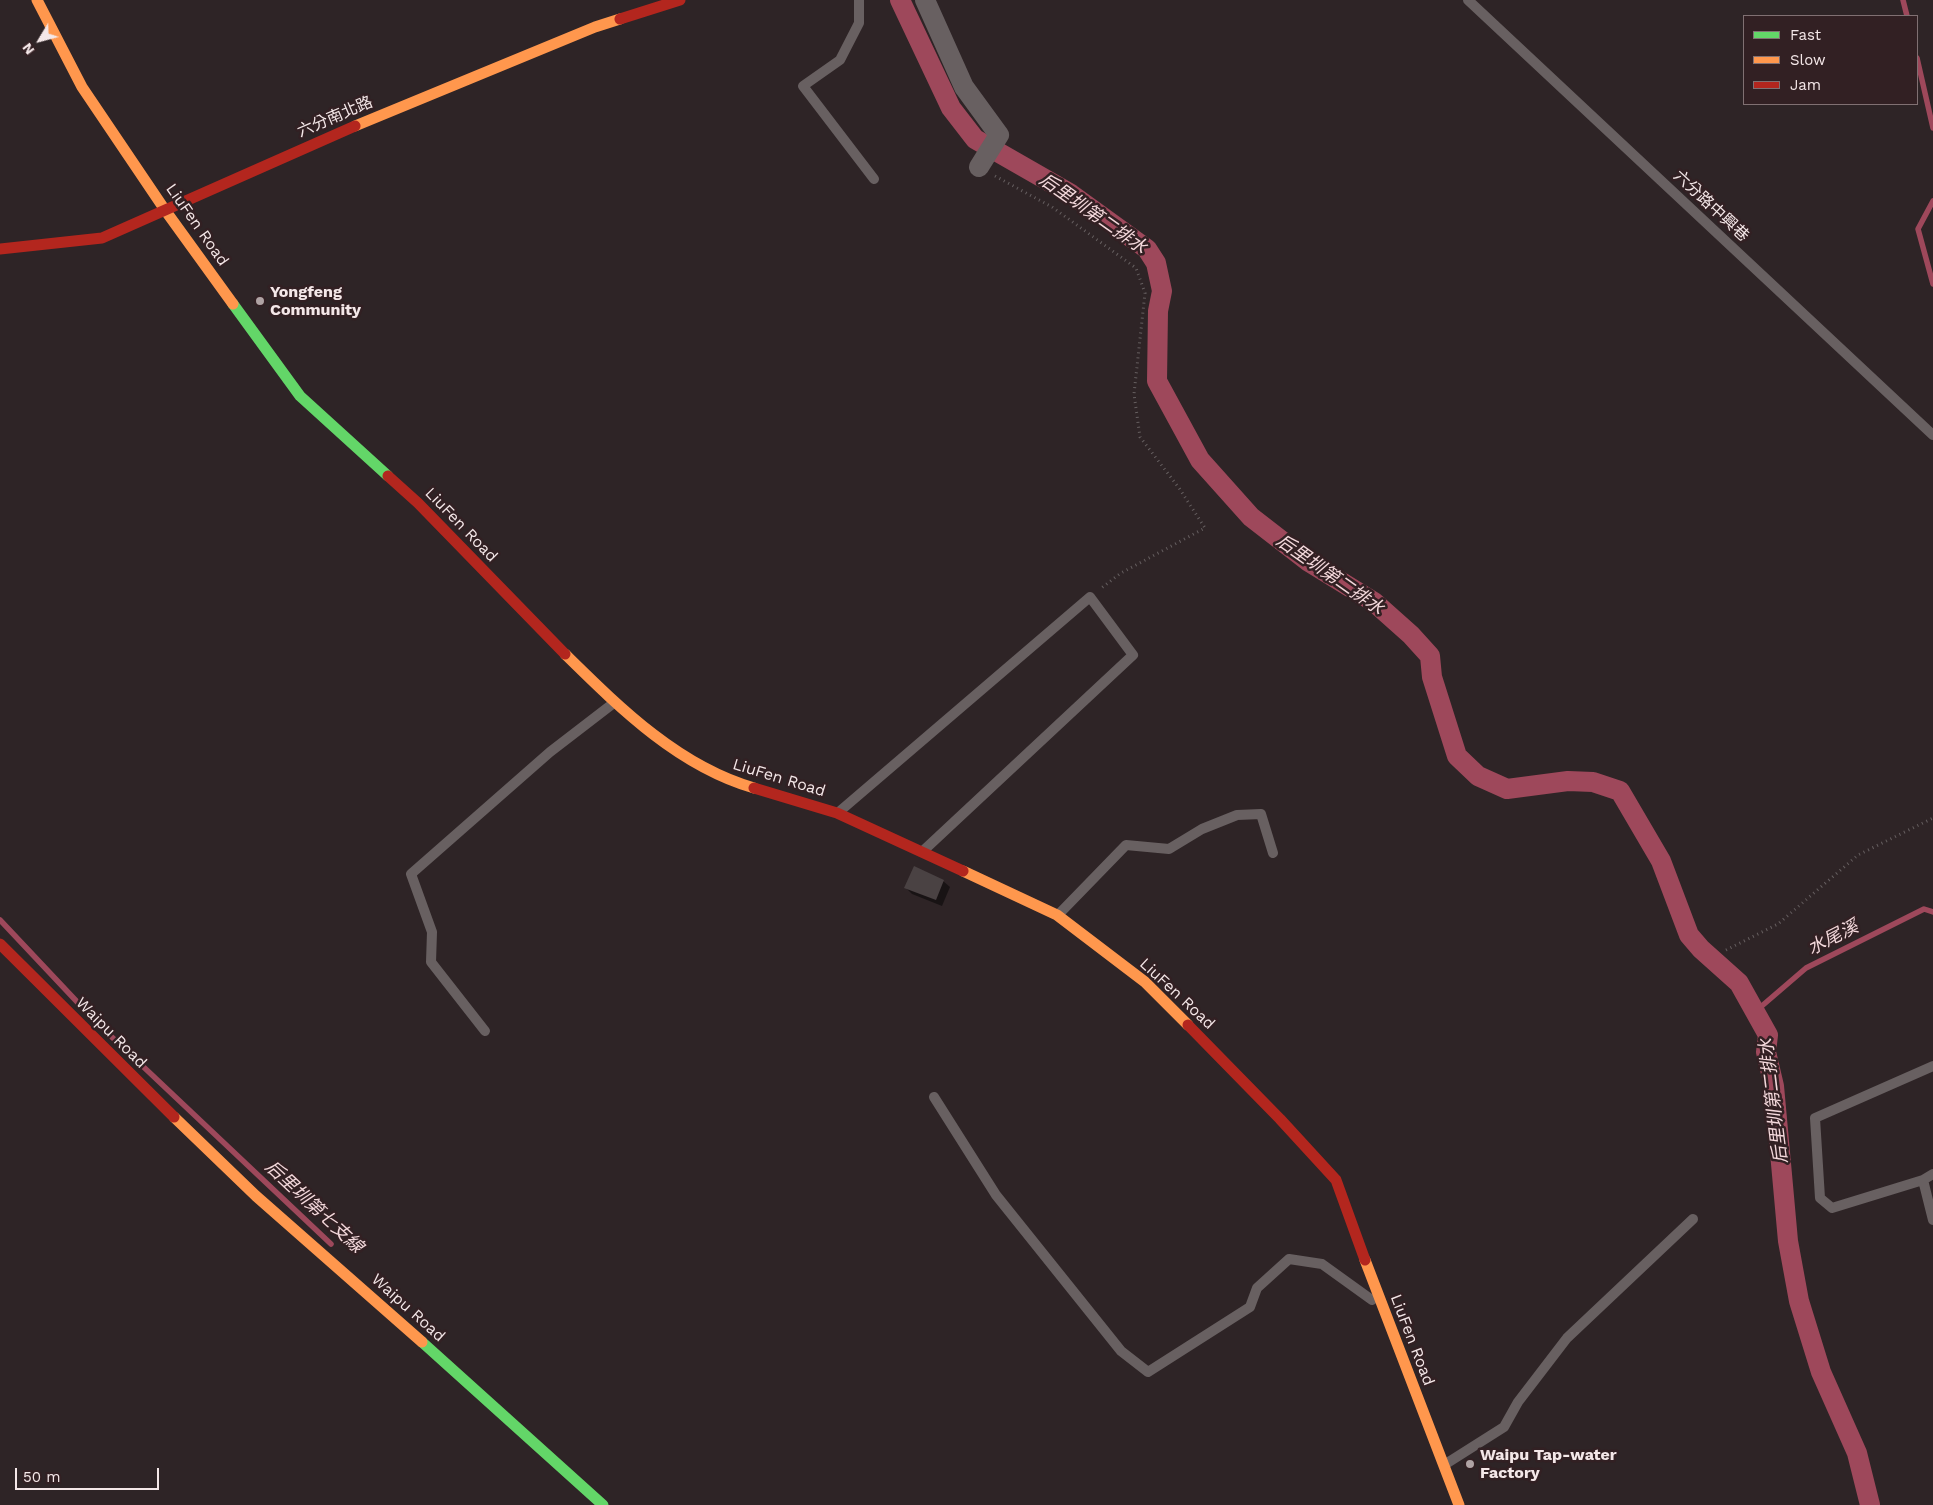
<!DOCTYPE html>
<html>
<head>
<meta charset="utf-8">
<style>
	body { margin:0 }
	#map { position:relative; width:1933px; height:1505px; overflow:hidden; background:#2e2426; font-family:"Work Sans",sans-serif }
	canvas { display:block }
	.legend { position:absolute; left:1743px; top:15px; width:175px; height:90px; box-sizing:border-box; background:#322023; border:1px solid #807072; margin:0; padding:6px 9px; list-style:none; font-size:15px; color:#f4e7e8 }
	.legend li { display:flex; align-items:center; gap:10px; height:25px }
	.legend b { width:25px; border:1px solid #807072 }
	.north { position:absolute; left:15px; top:15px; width:50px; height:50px; -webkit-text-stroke:4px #322023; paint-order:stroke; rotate:233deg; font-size:14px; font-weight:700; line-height:20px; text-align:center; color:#f4e7e8 }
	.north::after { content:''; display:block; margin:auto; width:18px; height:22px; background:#f4e7e8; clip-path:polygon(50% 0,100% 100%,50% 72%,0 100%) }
	.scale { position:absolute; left:15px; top:1468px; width:144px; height:22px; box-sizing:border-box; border:2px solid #f4e7e8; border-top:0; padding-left:6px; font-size:15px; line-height:18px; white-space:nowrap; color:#f4e7e8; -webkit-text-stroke:4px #322023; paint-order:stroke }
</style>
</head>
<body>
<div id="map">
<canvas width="1933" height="1505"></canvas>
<ul class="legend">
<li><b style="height:6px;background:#63d668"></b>Fast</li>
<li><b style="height:6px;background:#ff974d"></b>Slow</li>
<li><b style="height:6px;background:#b3261e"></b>Jam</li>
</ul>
<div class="north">N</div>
<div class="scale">50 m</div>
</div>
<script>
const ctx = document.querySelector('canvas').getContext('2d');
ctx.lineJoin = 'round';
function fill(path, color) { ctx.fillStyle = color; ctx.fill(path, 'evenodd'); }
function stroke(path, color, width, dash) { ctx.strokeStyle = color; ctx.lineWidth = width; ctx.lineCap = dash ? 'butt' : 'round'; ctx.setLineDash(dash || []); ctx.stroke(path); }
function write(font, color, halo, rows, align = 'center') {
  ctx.font = font + ' "Work Sans","Noto Sans TC",sans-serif'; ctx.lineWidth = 5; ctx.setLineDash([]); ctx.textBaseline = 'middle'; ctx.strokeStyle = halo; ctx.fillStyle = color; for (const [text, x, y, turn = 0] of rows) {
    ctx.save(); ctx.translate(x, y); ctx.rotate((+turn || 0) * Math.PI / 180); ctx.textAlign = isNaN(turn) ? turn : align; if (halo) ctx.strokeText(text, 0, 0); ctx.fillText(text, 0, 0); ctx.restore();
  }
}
fill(new Path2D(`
	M943,881L950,887L942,906L912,894L906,888Z`), '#0007');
stroke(new Path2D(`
	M1903,0L1907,16
	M1917,58L1933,128
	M1933,201L1918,229L1933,284
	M0,920L97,1023L331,1244
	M1756,1011L1806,968L1924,909L1933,912`), '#9e485b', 5.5);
stroke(new Path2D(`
	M900,0L951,108L975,139L1071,194L1147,249L1156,263L1162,291L1158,311L1157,381L1200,460L1251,517L1309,562L1374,602L1411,635L1430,656L1432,677L1457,756L1478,776L1507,789L1568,781L1593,782L1620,791L1661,861L1689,935L1701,949L1739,983L1768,1035L1766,1052L1774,1086L1788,1241L1799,1301L1821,1372L1857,1453L1870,1505`), '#9e485b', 20);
fill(new Path2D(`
	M914,866L944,880L936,900L904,888Z`), '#4a4243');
stroke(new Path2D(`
	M995,176L1052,207L1136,268L1145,293L1134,394L1140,437L1179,488L1205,528L1121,573L1100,589
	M1726,950L1778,924L1858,855L1933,818`), '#665f60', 3, [1, 4]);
stroke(new Path2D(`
	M859,0V23L840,60L803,86L874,179
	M1468,0L1933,435
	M840,811L1090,597L1133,655L923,851
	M1058,915L1126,845L1169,849L1202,829L1237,815L1261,814L1273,853
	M485,1031L431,962L432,932L411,874L550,752L615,702
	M934,1097L996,1195L1121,1351L1148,1372L1250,1307L1257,1288L1289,1259L1322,1264L1372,1300
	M1933,1174L1923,1180L1933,1220
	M1923,1180L1832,1208L1820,1198L1815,1118L1933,1066
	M1444,1465L1504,1427L1518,1402L1567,1338L1693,1219`), '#686061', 10);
stroke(new Path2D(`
	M925,0L964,87L999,135L979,167`), '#686061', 20);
stroke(new Path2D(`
	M233,304L300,396L388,476
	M422,1342L603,1505`), '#63d668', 11);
stroke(new Path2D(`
	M37,0L82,87L165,210L233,304
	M355,126L595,27L620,19
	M565,654C620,708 678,766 754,788
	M963,871L1057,915L1145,982L1188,1025
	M174,1117L256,1196L422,1342
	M1365,1260L1459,1505`), '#ff974d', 11);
stroke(new Path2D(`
	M620,19L680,0
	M0,249L102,238L355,126
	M388,476L418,503L565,654
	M754,788L837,813L963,871
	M0,944L174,1117
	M1188,1025L1280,1119L1336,1180L1365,1260`), '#b3261e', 11);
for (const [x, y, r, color] of [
	[260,301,5,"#afa3a4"],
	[1470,1464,5,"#afa3a4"]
]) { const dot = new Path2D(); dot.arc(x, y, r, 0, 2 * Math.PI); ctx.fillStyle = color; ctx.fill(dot); stroke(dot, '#322023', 2); }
write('16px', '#f4e7e8', '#322023', [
	["六分南北路",335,117,-23],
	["六分路中興巷",1711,206,43],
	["LiuFen Road",197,225,55],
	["LiuFen Road",461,525,46],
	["LiuFen Road",779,778,17],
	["LiuFen Road",1177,994,43],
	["Waipu Road",111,1033,45],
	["Waipu Road",408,1308,42],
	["LiuFen Road",1412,1340,69]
]);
write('bold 16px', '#f4e7e8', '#322023', [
	["Yongfeng",270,292],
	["Community",270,310],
	["Waipu Tap-water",1480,1455],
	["Factory",1480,1473]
], 'left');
write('italic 18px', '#f4d9dc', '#322023', [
	["后里圳第二排水",1093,214,35],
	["后里圳第二排水",1330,575,35],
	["水尾溪",1833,938,-27],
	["后里圳第二排水",1774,1101,-97],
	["后里圳第七支線",314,1207,43]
]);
</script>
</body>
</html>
